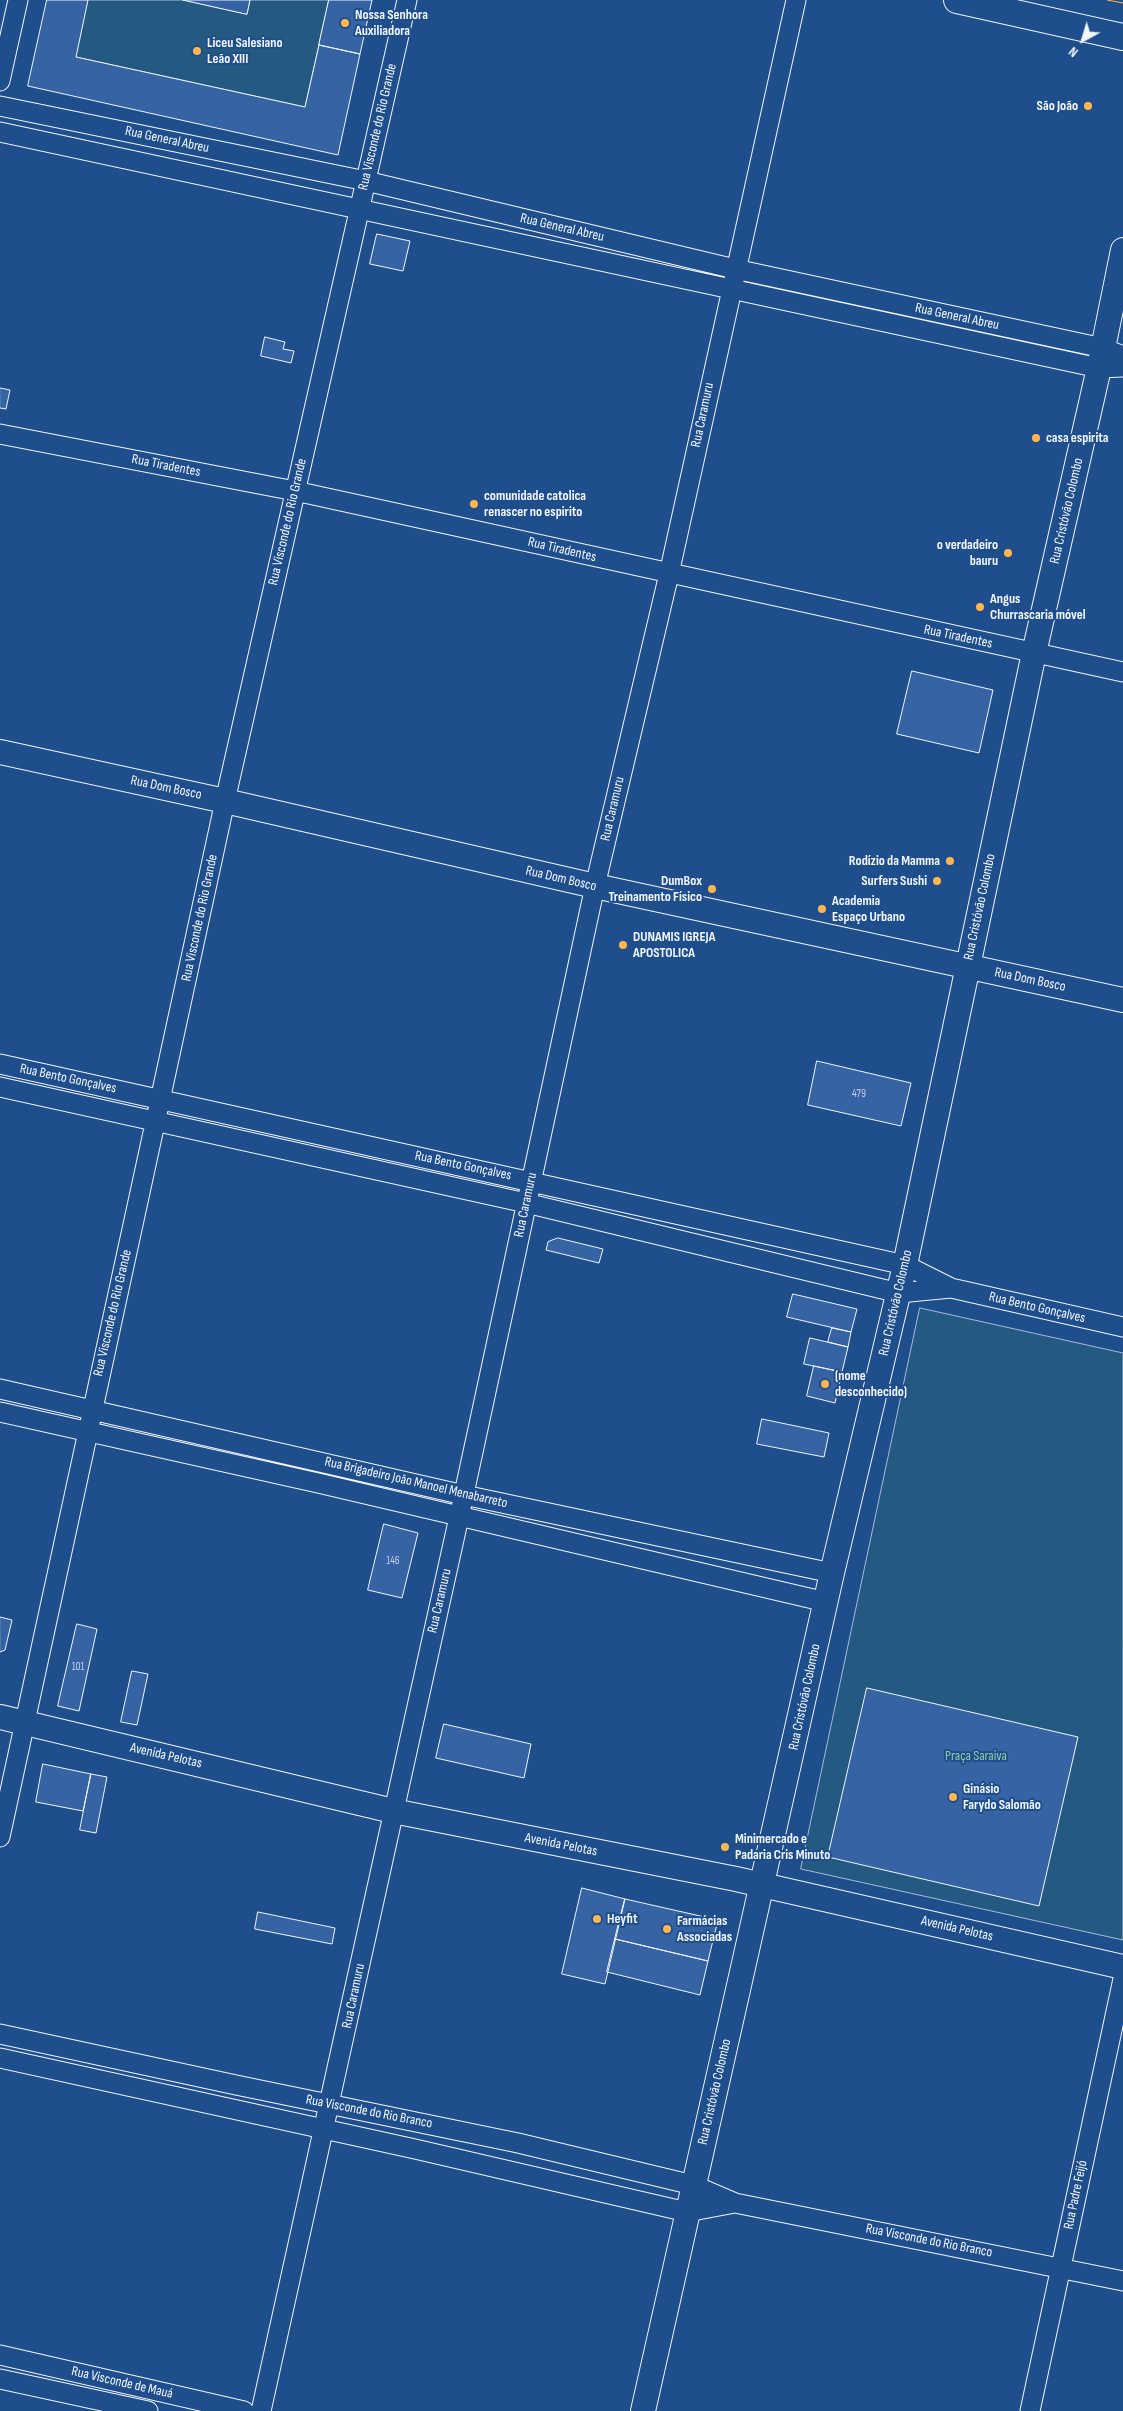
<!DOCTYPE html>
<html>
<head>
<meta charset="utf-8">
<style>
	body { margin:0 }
	#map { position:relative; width:1123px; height:2411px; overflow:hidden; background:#1f4e8c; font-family:"Sofia Sans Condensed",sans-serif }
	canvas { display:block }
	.north { position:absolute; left:1058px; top:15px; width:50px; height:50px; -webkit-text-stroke:4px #1f4e8c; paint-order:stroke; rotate:219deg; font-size:14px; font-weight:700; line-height:20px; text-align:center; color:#f2f6ff }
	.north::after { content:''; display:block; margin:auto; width:18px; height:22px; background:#f2f6ff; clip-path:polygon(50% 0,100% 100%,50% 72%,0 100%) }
</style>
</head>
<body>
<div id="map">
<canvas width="1123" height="2411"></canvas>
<div class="north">N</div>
</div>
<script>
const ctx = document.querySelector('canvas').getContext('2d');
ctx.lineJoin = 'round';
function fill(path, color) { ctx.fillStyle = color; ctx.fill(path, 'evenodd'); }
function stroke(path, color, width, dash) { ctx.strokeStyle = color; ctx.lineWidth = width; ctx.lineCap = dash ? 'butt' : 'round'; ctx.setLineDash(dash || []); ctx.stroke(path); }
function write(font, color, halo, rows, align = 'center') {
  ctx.font = font + ' "Sofia Sans Condensed",sans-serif'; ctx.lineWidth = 4; ctx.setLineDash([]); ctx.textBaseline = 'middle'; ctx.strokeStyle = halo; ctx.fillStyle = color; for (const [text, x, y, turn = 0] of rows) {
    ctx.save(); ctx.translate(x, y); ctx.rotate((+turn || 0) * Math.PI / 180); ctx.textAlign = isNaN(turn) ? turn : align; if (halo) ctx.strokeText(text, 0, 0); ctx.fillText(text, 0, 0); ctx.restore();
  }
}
const green = new Path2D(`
	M88,0H183L247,14L250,0H329L305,107L76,57Z
	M920,1308L1123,1353V1940L801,1869Z`);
fill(green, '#245a82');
stroke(green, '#a8bbd7', 1);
const building = new Path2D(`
	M47,0H88L76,57L305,107L319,45L360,54L338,155L28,86Z
	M183,0H250L247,14Z
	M329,0H372L360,54L319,45Z
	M377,234L410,241L403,271L370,264Z
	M265,337L285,342L283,349L294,351L291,363L261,356Z
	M0,388L10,390L6,409L0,408Z
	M912,671L993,690L979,753L897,734Z
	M817,1061L911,1083L901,1126L808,1105Z
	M558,1238L603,1249L599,1263L546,1250L548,1242Z
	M793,1294L857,1309L851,1332L787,1317Z
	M832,1328L851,1332L848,1347L828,1342Z
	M810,1338L848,1347L842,1372L804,1364Z
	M814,1366L842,1372L835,1403L807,1396Z
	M762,1419L829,1433L824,1457L757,1444Z
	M384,1524L418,1533L402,1598L368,1590Z
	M0,1617L12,1620L5,1650L0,1652Z
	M77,1624L97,1629L79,1711L58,1706Z
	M132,1671L148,1674L137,1725L121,1722Z
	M867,1688L1078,1737L1039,1906L828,1857Z
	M444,1724L531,1744L524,1778L436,1758Z
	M43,1764L91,1774L83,1811L36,1802Z
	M91,1774L107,1777L96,1833L80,1830Z
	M582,1888L625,1899L605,1984L562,1974Z
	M625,1899L718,1920L708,1961L615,1939Z
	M258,1912L335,1928L332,1944L255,1929Z
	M615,1939L708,1961L700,1995L607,1972Z`);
fill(building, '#3563a3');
stroke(building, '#f2f6ff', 1);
const minor = new Path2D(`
	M0,81L18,0
	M0,106L366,181L735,269L1103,348L1123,356
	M0,132L1099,368L1123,367
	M0,434L295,491L1123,672
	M0,1064L905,1265L951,1288L1123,1327
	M0,1087L526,1203L899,1293L951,1288
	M0,1389L464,1495L832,1573
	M0,1412L318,1483L826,1602
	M0,1837L225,801L407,0
	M0,2034L236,2085L518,2143L693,2185L735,2203L1123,2281
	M0,2058L415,2149L687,2212L735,2203
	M0,2355L244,2411
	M0,2379L148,2411
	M261,2411L459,1517L595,886L669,574L796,0
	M1030,2411L1123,1979`);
const tertiary = new Path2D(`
	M0,752L225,801L595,886L1123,1000
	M0,1717L393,1811L736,1879L1123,1967
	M643,2411L832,1573L905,1265L1034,653L1099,368L1123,250`);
const secondary = new Path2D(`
	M957,0L1123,37`);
stroke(minor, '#f2f6ff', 21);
stroke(tertiary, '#f2f6ff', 26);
stroke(secondary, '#f2f6ff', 28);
stroke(minor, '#1f4e8c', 19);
stroke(tertiary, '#1f4e8c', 24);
stroke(secondary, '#1f4e8c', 26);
stroke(new Path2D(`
	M1107,0L1123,3`), '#ffb74d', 1, [18, 4, 2.5, 4]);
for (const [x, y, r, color] of [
	[345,23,5,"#ffb74d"],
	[197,51,5,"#ffb74d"],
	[1088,106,5,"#ffb74d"],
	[1036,438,5,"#ffb74d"],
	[474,504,5,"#ffb74d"],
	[1008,553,5,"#ffb74d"],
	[980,607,5,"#ffb74d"],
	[950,861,5,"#ffb74d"],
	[937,881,5,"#ffb74d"],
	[712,889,5,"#ffb74d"],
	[822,909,5,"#ffb74d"],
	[623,945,5,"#ffb74d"],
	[825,1384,5,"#ffb74d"],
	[953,1797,5,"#ffb74d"],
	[725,1847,5,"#ffb74d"],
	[597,1919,5,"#ffb74d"],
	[667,1929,5,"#ffb74d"]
]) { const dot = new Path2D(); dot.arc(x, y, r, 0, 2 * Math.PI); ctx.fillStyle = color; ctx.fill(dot); stroke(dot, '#1f4e8c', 2); }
write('11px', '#c3d1e8', null, [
	["479",859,1094],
	["146",393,1561],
	["101",78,1667]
]);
write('bold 14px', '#f2f6ff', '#1f4e8c', [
	["Nossa Senhora",355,15],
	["Auxiliadora",355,31],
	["Liceu Salesiano",207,43],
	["Leão XIII",207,59],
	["São João",1078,106,"right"],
	["casa espirita",1046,438],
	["comunidade catolica",484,496],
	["renascer no espirito",484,512],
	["o verdadeiro",998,545,"right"],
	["bauru",998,561,"right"],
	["Angus",990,599],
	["Churrascaria móvel",990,615],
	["Rodízio da Mamma",940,861,"right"],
	["DumBox",702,881,"right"],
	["Treinamento Físico",702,897,"right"],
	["Surfers Sushi",927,881,"right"],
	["Academia",832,901],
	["Espaço Urbano",832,917],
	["DUNAMIS IGREJA",633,937],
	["APOSTOLICA",633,953],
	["(nome",835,1376],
	["desconhecido)",835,1392],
	["Ginásio",963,1789],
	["Farydo Salomão",963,1805],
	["Minimercado e",735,1839],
	["Padaria Cris Minuto",735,1855],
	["Heyfit",607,1919],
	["Farmácias",677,1921],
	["Associadas",677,1937]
], 'left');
write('14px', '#f2f6ff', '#1f4e8c', [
	["Rua Visconde do Rio Grande",378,127,-77],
	["Rua General Abreu",167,140,12],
	["Rua General Abreu",562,228,13],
	["Rua General Abreu",957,317,12],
	["Rua Caramuru",703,415,-78],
	["Rua Tiradentes",166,466,11],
	["Rua Cristóvão Colombo",1067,511,-77],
	["Rua Visconde do Rio Grande",288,522,-77],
	["Rua Tiradentes",562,550,13],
	["Rua Tiradentes",958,637,12],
	["Rua Dom Bosco",166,788,12],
	["Rua Caramuru",613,809,-77],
	["Rua Dom Bosco",561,879,13],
	["Rua Cristóvão Colombo",980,907,-78],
	["Rua Visconde do Rio Grande",200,918,-78],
	["Rua Dom Bosco",1030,980,12],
	["Rua Bento Gonçalves",68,1079,12],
	["Rua Bento Gonçalves",463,1166,12],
	["Rua Caramuru",526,1205,-78],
	["Rua Cristóvão Colombo",896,1303,-77],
	["Rua Bento Gonçalves",1037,1308,13],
	["Rua Visconde do Rio Grande",113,1313,-77],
	["Rua Brigadeiro João Manoel Menabarreto",416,1483,13],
	["Rua Caramuru",440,1601,-77],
	["Rua Cristóvão Colombo",805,1697,-78],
	["Avenida Pelotas",166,1756,13],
	["Avenida Pelotas",561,1845,11],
	["Avenida Pelotas",957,1929,13],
	["Rua Caramuru",354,1996,-78],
	["Rua Cristóvão Colombo",715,2092,-77],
	["Rua Visconde do Rio Branco",369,2112,11],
	["Rua Padre Feijó",1076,2195,-78],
	["Rua Visconde do Rio Branco",929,2241,11],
	["Rua Visconde de Mauá",122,2383,13]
]);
write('14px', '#97c8a6', '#1f4e8c', [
	["Praça Saraiva",976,1756]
]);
</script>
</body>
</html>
